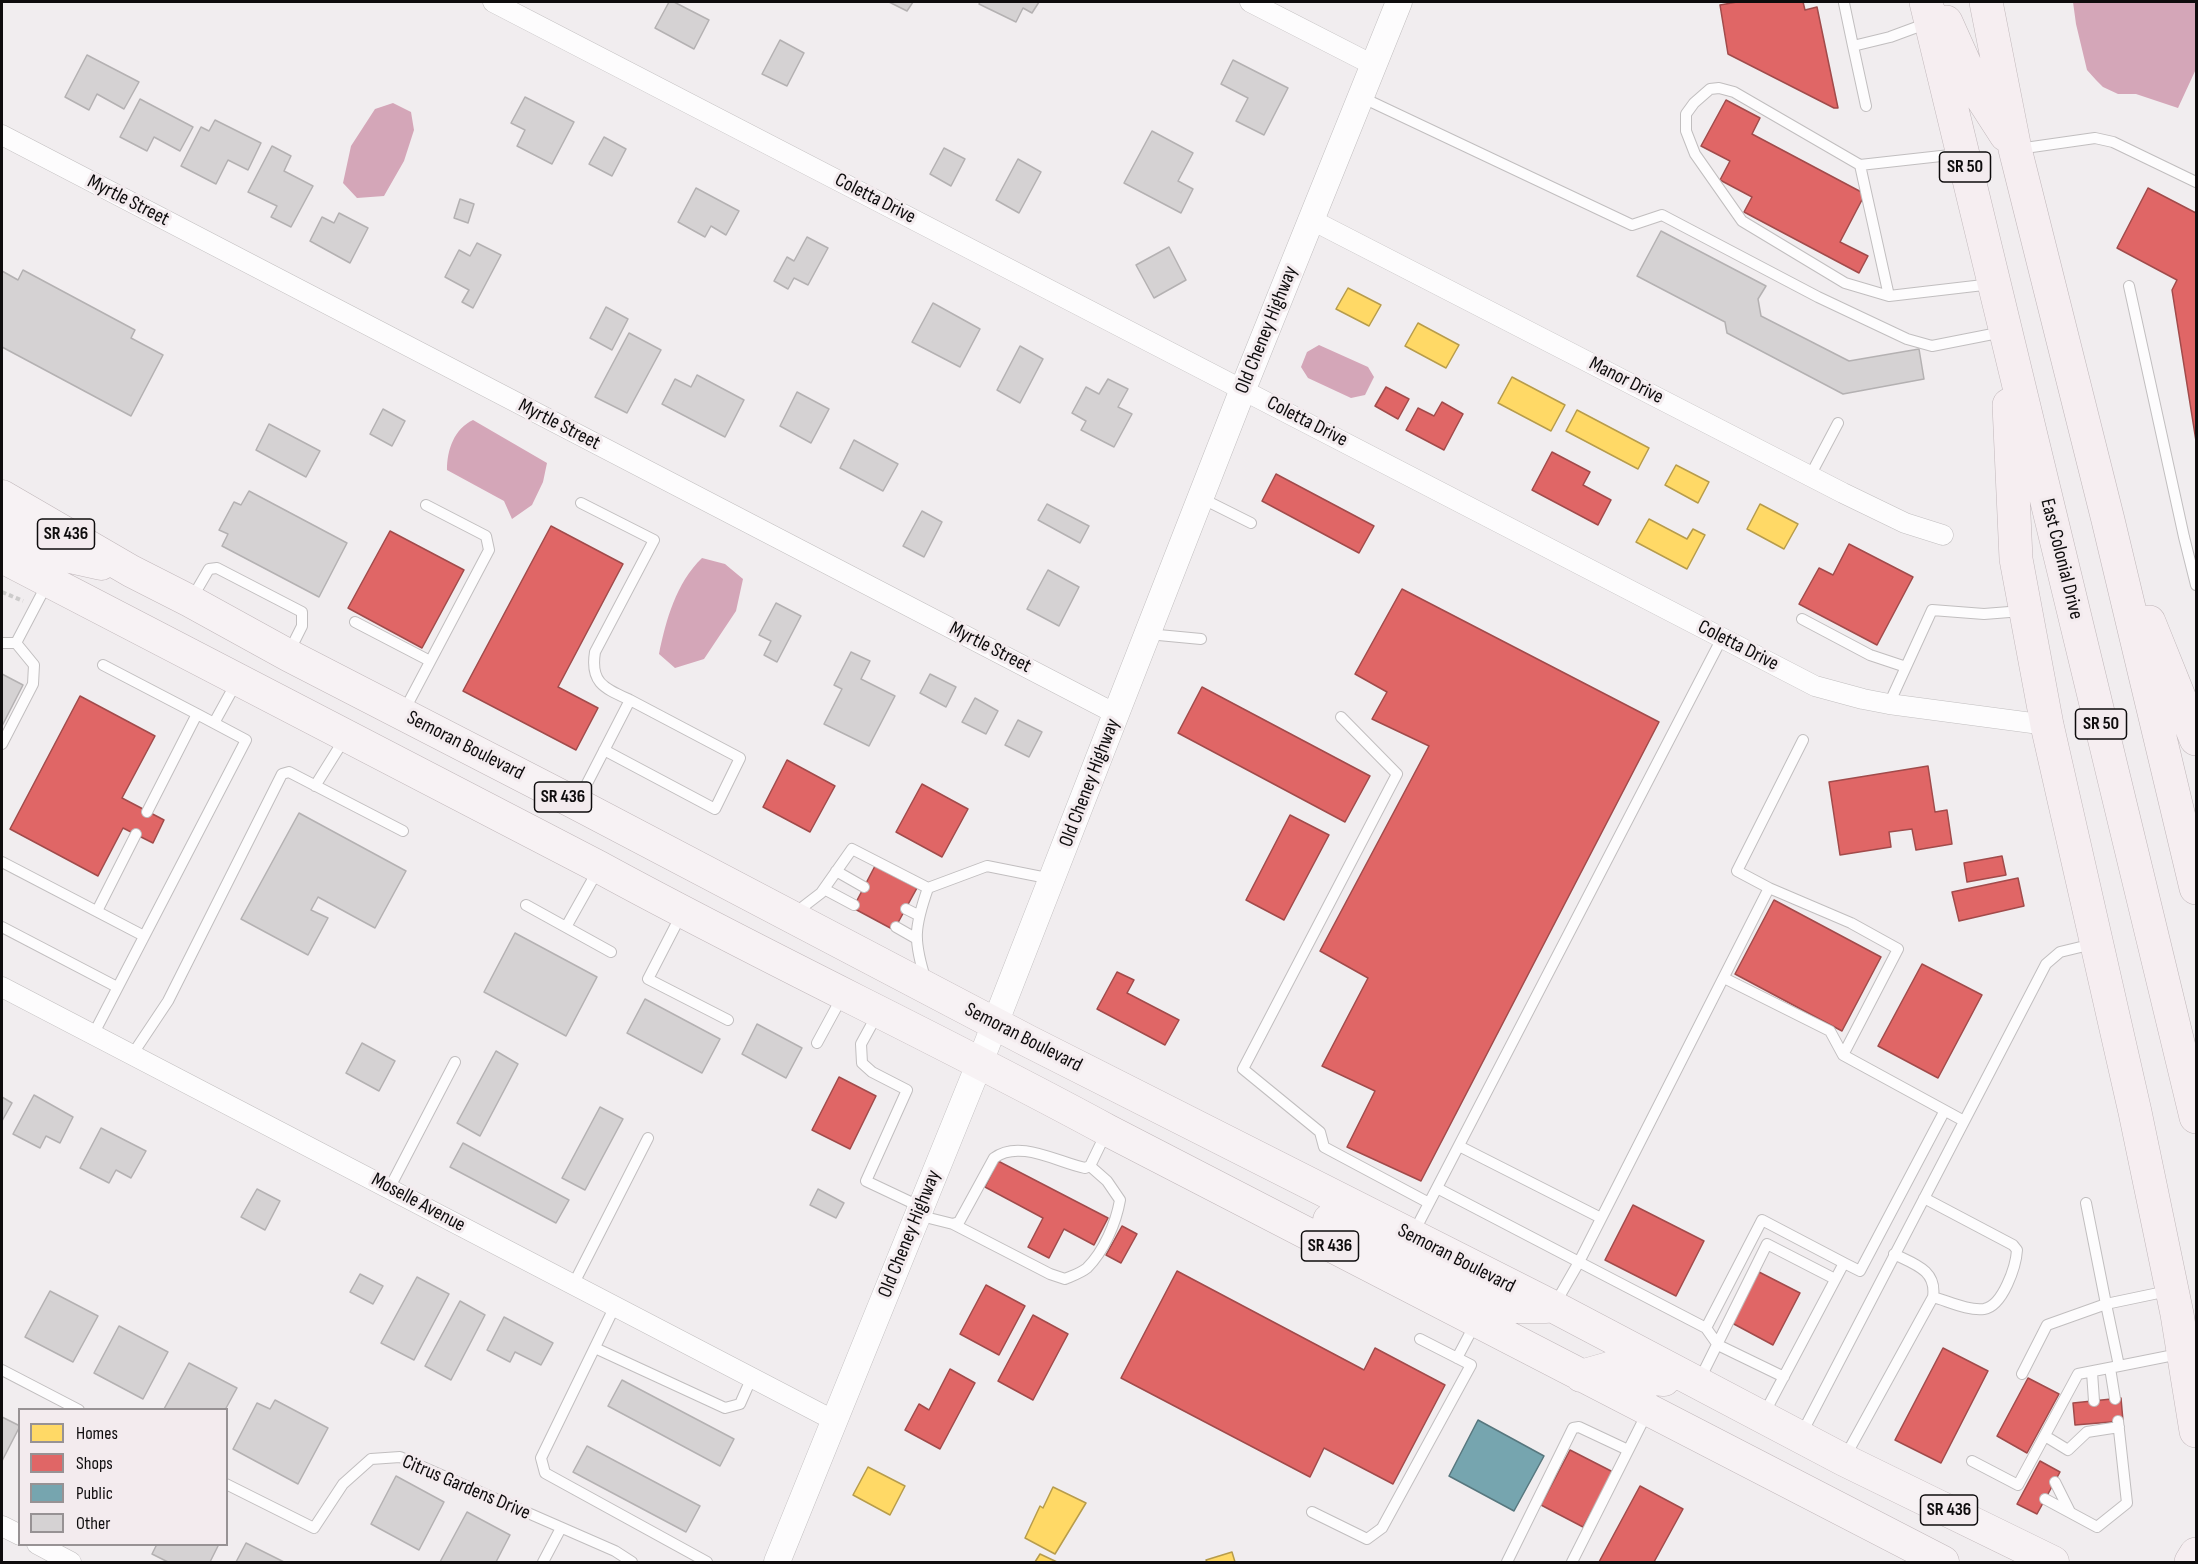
<!DOCTYPE html>
<html>
<head>
<meta charset="utf-8">
<style>
	body { margin:0 }
	#map { position:relative; width:2198px; height:1564px; overflow:hidden; background:#f1edef; font-family:"Sofia Sans Condensed",sans-serif }
	canvas { display:block }
	.frame { position:absolute; inset:0; border:3px solid #0e0c0d; pointer-events:none }
	.legend { position:absolute; left:18px; top:1408px; width:210px; height:138px; box-sizing:border-box; background:#f3ebee; border:2px solid #979294; margin:0; padding:8px 10px; list-style:none; font-size:18px; color:#0e0c0d }
	.legend li { display:flex; align-items:center; gap:12px; height:30px }
	.legend b { width:30px; border:2px solid #979294 }
</style>
</head>
<body>
<div id="map">
<canvas width="2198" height="1564"></canvas>
<div class="frame"></div>
<ul class="legend">
<li><b style="height:16px;background:#ffd966"></b>Homes</li>
<li><b style="height:16px;background:#e06666"></b>Shops</li>
<li><b style="height:16px;background:#76a5af"></b>Public</li>
<li><b style="height:16px;background:#d5d2d3"></b>Other</li>
</ul>
</div>
<script>
const ctx = document.querySelector('canvas').getContext('2d');
ctx.lineJoin = 'round';
function fill(path, color) { ctx.fillStyle = color; ctx.fill(path, 'evenodd'); }
function stroke(path, color, width, dash) { ctx.strokeStyle = color; ctx.lineWidth = width; ctx.lineCap = dash ? 'butt' : 'round'; ctx.setLineDash(dash || []); ctx.stroke(path); }
function write(font, color, halo, rows, align = 'center') {
  ctx.font = font + ' "Sofia Sans Condensed",sans-serif'; ctx.lineWidth = 6; ctx.setLineDash([]); ctx.textBaseline = 'middle'; ctx.strokeStyle = halo; ctx.fillStyle = color; for (const [text, x, y, turn = 0] of rows) {
    ctx.save(); ctx.translate(x, y); ctx.rotate((+turn || 0) * Math.PI / 180); ctx.textAlign = isNaN(turn) ? turn : align; if (halo) ctx.strokeText(text, 0, 0); ctx.fillText(text, 0, 0); ctx.restore();
  }
}
fill(new Path2D(`
	M2073,2H2196V69L2178,108L2136,94H2118L2103,87L2096,80L2087,70L2076,24Z
	M393,103L411,112L414,130L404,161L384,196L357,198L343,183L351,146L375,109Z
	M1319,345L1368,367L1374,377L1365,395L1351,398L1308,378L1301,367L1307,352Z
	M473,420L547,463L543,482L532,505L512,519L504,501L447,470C447,450 454,429 473,420Z
	M702,558L725,564L743,579L736,611L704,659L675,668L659,654C666,620 676,583 702,558Z`), '#d4a6b8');
const homes = new Path2D(`
	M1348,288L1381,305L1369,326L1336,309Z
	M1418,323L1459,345L1446,368L1405,346Z
	M1512,377L1565,405L1551,431L1498,403Z
	M1577,410L1649,448L1638,469L1566,431Z
	M1676,465L1709,482L1698,503L1665,485Z
	M1760,504L1798,524L1784,549L1747,529Z
	M1649,519L1687,539L1693,529L1705,535L1687,569L1636,542Z
	M868,1467L905,1486L890,1515L853,1495Z
	M1053,1487L1086,1503L1055,1554L1025,1538L1040,1506L1043,1508Z
	M1232,1552L1235,1562H1207L1206,1560Z
	M1040,1554L1057,1562H1035Z`);
fill(homes, '#ffd966');
stroke(homes, '#b79c4b', 1.5);
const shops = new Path2D(`
	M1737,2H1803L1805,10L1817,7L1838,108H1834L1728,54L1720,5Z
	M1726,100L1760,118L1752,134L1865,194L1840,242L1868,256L1859,273L1744,212L1752,197L1720,180L1730,161L1701,146Z
	M2148,188L2196,213V441L2172,290L2177,280L2117,248Z
	M1386,387L1409,399L1398,419L1375,406Z
	M1442,402L1463,414L1444,450L1406,430L1418,408L1434,416Z
	M1552,452L1590,472L1583,485L1611,500L1598,525L1532,490Z
	M1276,474L1374,526L1359,553L1262,501Z
	M551,526L623,564L558,687L598,708L576,750L463,691Z
	M390,531L464,570L422,648L348,608Z
	M1849,544L1913,577L1877,645L1799,604L1819,568L1833,575Z
	M1402,589L1659,722L1421,1181L1347,1147L1375,1091L1322,1066L1368,978L1320,951L1429,746L1372,719L1387,692L1355,674Z
	M1202,687L1370,776L1345,822L1178,733Z
	M80,696L155,736L122,798L164,820L153,843L123,828L98,876L10,829Z
	M787,760L835,786L810,832L763,807Z
	M1928,766L1935,812L1947,810L1952,844L1916,850L1912,829L1889,832L1891,847L1840,855L1829,782Z
	M922,784L968,809L942,857L896,832Z
	M1290,815L1329,835L1284,920L1246,900Z
	M2002,856L2006,875L1967,882L1964,863Z
	M875,866L917,888L894,930L853,908Z
	M2018,878L2024,906L1959,921L1952,892Z
	M1774,900L1881,957L1842,1031L1735,974Z
	M1922,964L1982,995L1938,1078L1878,1046Z
	M1117,972L1134,980L1127,993L1179,1020L1165,1045L1097,1009Z
	M839,1077L876,1096L850,1149L812,1130Z
	M998,1161L1108,1218L1094,1245L1064,1229L1049,1258L1028,1247L1043,1218L985,1187Z
	M1633,1205L1704,1241L1676,1296L1605,1260Z
	M1122,1226L1137,1234L1121,1263L1106,1255Z
	M1177,1271L1364,1370L1375,1348L1445,1385L1393,1484L1324,1448L1310,1477L1121,1378Z
	M1759,1272L1800,1293L1773,1345L1732,1323Z
	M986,1285L1025,1306L999,1355L960,1334Z
	M1033,1315L1068,1334L1033,1400L998,1381Z
	M1943,1348L1988,1371L1941,1463L1895,1440Z
	M950,1369L975,1383L940,1449L905,1430L919,1404L929,1410Z
	M2028,1378L2059,1394L2027,1453L1997,1436Z
	M2121,1398L2123,1421L2075,1425L2073,1403Z
	M1570,1450L1613,1472L1583,1527L1541,1505Z
	M2040,1461L2060,1472L2037,1514L2017,1504Z
	M1640,1486L1683,1509L1654,1562H1599Z`);
fill(shops, '#e06666');
stroke(shops, '#a14b4b', 1.5);
const public = new Path2D(`
	M1478,1420L1544,1456L1514,1511L1449,1476Z`);
fill(public, '#76a5af');
stroke(public, '#57777e', 1.5);
const building = new Path2D(`
	M669,2H674L709,20L694,49L655,28Z
	M889,2H913L907,11Z
	M980,2H1039L1032,13L1023,8L1016,22L979,4Z
	M780,40L804,53L787,86L762,74Z
	M87,55L139,82L124,109L97,94L89,110L65,97Z
	M1233,60L1288,88L1264,135L1236,121L1248,98L1221,84Z
	M525,97L574,122L552,164L517,146L525,130L511,123Z
	M140,99L193,127L180,151L154,137L147,151L120,137Z
	M215,120L261,143L248,170L228,160L216,184L181,166L201,127L209,131Z
	M1152,131L1193,153L1178,181L1193,189L1181,213L1124,183Z
	M604,137L626,149L612,176L589,164Z
	M272,146L291,156L284,171L313,186L291,227L271,217L277,206L248,192Z
	M944,148L965,159L951,186L930,174Z
	M1018,159L1041,172L1019,213L996,200Z
	M696,188L739,211L726,235L711,226L705,237L678,222Z
	M460,199L474,204L468,223L454,218Z
	M339,213L368,228L350,263L310,241L322,217L334,223Z
	M1661,231L1766,286L1758,299L1761,316L1849,361L1919,349L1924,379L1843,394L1727,333L1725,322L1637,276Z
	M807,237L828,248L808,285L794,278L788,289L774,281L787,257L794,261Z
	M477,243L501,255L473,308L462,302L469,290L445,277L459,250L470,256Z
	M1169,247L1186,280L1154,298L1136,265Z
	M23,270L135,330L131,338L163,355L131,416L2,347V271L18,280Z
	M933,303L980,329L960,367L912,342Z
	M606,307L628,319L612,350L590,338Z
	M629,333L661,350L627,413L595,397Z
	M1020,346L1043,359L1020,403L997,390Z
	M697,375L744,400L725,437L662,404L675,379L691,387Z
	M1108,379L1128,389L1118,407L1132,414L1114,447L1081,430L1086,421L1072,413L1086,387L1099,394Z
	M797,392L829,409L811,443L780,426Z
	M383,409L405,421L392,446L370,434Z
	M269,424L320,451L306,477L256,450Z
	M854,440L898,464L883,491L840,468Z
	M249,491L347,543L319,597L222,546L228,534L219,530L234,502L241,505Z
	M1047,504L1089,526L1080,543L1038,520Z
	M922,511L942,522L924,557L903,546Z
	M1048,570L1079,587L1059,626L1027,609Z
	M776,603L801,616L777,662L764,655L771,641L759,635Z
	M851,652L870,661L861,679L895,696L869,746L824,724L842,689L834,685Z
	M2,674L23,685L2,726Z
	M930,674L956,687L946,707L920,693Z
	M975,698L998,711L986,734L962,722Z
	M1018,720L1042,732L1029,757L1005,745Z
	M299,813L406,871L375,928L318,897L311,910L328,918L308,955L241,919Z
	M515,933L597,977L566,1036L484,992Z
	M645,999L720,1039L702,1073L627,1033Z
	M757,1024L802,1048L786,1078L742,1054Z
	M362,1043L395,1061L379,1091L346,1073Z
	M496,1051L518,1064L480,1136L457,1123Z
	M34,1095L73,1117L60,1143L46,1136L40,1148L13,1134Z
	M2,1097L12,1103L2,1121Z
	M600,1107L623,1119L585,1190L562,1178Z
	M101,1128L146,1151L131,1178L116,1170L109,1183L80,1168Z
	M463,1143L569,1200L556,1223L450,1167Z
	M257,1189L280,1201L265,1230L241,1217Z
	M818,1189L844,1203L836,1218L810,1205Z
	M360,1274L383,1286L373,1304L350,1292Z
	M417,1277L449,1294L414,1360L381,1343Z
	M50,1291L98,1316L73,1362L25,1337Z
	M460,1301L485,1315L451,1380L425,1366Z
	M504,1317L553,1343L541,1365L515,1352L510,1362L487,1350Z
	M119,1326L168,1352L143,1399L94,1373Z
	M189,1363L237,1388L225,1410L164,1409Z
	M622,1380L734,1439L720,1466L608,1406Z
	M275,1400L328,1428L298,1484L233,1449L257,1403L270,1409Z
	M2,1417L20,1426L2,1461Z
	M587,1446L700,1506L686,1532L573,1472Z
	M396,1476L444,1502L419,1550L371,1524Z
	M467,1512L510,1535L496,1562H440Z
	M246,1543L284,1562H236Z
	M157,1544H219L210,1562H168L152,1554Z`);
fill(building, '#d5d2d3');
stroke(building, '#b4b1b2', 1.5);
const service = new Path2D(`
	M1844,3L1853,46L1890,37L1928,23
	M1853,46L1866,106
	M1361,97L1632,225L1662,215L1818,297L1907,339L1932,346L2003,332
	M2018,149L2095,138L2113,142L2196,182
	M1959,154L1860,165L1734,92L1719,88L1710,89L1694,103L1686,114V131L1695,154L1742,221L1845,283L1889,296L1992,284
	M1860,165L1889,296
	M2129,286L2184,537L2196,585
	M1810,476L1838,423
	M1201,498L1251,523
	M191,600L209,569L217,568L302,612V626L289,652
	M1802,619L1870,655L1906,667
	M355,622L430,661
	M1148,634L1201,639
	M2,643H16L34,665L33,684L2,744
	M16,643L48,582
	M103,665L197,714
	M1889,704L1932,610L1984,614L2022,611
	M404,711L489,550L486,536L426,505
	M1341,717L1397,774L1243,1069L1320,1132L1324,1147L1429,1203
	M604,750L715,809L740,758L630,700
	M315,786L345,738
	M578,801L630,700C604,688 590,683 595,652L654,540L581,503
	M147,812L197,714L214,723
	M2,862L144,936
	M836,871L864,887
	M1769,888L1737,871L1803,740
	M824,889L854,905
	M526,905L611,952
	M906,909L918,915
	M97,911L136,834
	M682,913L648,979L728,1020
	M795,913L821,893L852,849L928,888L987,866L1052,879
	M2,927L117,987
	M566,927L598,870
	M896,927L917,939
	M1724,978L1830,1031L1843,1055
	M926,981C913,940 914,928 928,888
	M878,1013L861,1044L862,1063L872,1072L907,1090L866,1181L921,1207
	M93,1035L246,740L214,723L230,694L239,684
	M817,1043L842,997
	M132,1055L168,1001L282,774L289,772L403,831
	M1459,1146L1601,1218
	M1437,1188L1579,1262L1769,888L1851,923L1898,949L1843,1055L1964,1121
	M389,1189L455,1062
	M1924,1198L2013,1245L2017,1250C2016,1266 2003,1306 1984,1309C1968,1311 1948,1301 1933,1297
	M917,1215L953,1224L959,1222L994,1158C1019,1139 1057,1162 1085,1168L1090,1166L1106,1133
	M953,1224L1050,1274L1065,1279C1072,1276 1081,1273 1087,1268C1104,1251 1116,1223 1120,1200L1107,1181L1090,1166
	M1413,1234L1722,638
	M1844,1263L1860,1271L1944,1112
	M573,1285L648,1138
	M2168,1291L2106,1304L2119,1366L2179,1354
	M1555,1304L1579,1262L1706,1328L1762,1220L1844,1263L1764,1414
	M615,1306L541,1458L545,1473L707,1562
	M1706,1328L1718,1345L1784,1377
	M595,1348L725,1408L740,1404L752,1377
	M1457,1358L1475,1324
	M2110,1368L2115,1399
	M2,1370L79,1410
	M2092,1372L2094,1401
	M2022,1374L2047,1325L2106,1304L2086,1203
	M1699,1381L1767,1244L1835,1279
	M1802,1433L2046,964L2060,952L2093,944
	M2045,1436L2068,1450L2087,1432L2119,1427
	M1845,1457L1933,1297C1937,1270 1914,1264 1894,1254
	M1972,1461L2018,1485L2078,1374L2119,1366
	M2055,1482L2070,1512
	M226,1484L314,1528L343,1484L371,1459L400,1457L615,1551L632,1562
	M2045,1499L2097,1527L2127,1503L2118,1421
	M1312,1512L1367,1539L1382,1528L1471,1365L1420,1339
	M543,1562L561,1528
	M1507,1562L1573,1428L1579,1427L1628,1450
	M1572,1562L1647,1413`);
const minor = new Path2D(`
	M493,2L1815,686L1863,699L1889,704L2047,725
	M1250,2L1373,65
	M2,135L1116,714
	M1312,220L1843,493L1905,523L1943,535
	M2,987L833,1420
	M2,1526L20,1535
	M37,1544L71,1562`);
const tertiary = new Path2D(`
	M777,1562L980,1062L1243,389L1399,2`);
const primary = new Path2D(`
	M2,496L131,571L190,601L288,655L577,804L1028,1041L1554,1307L1844,1460L2053,1562
	M2,528L47,552L101,564
	M2,557L599,867C767,959 940,1039 1107,1130L1943,1562
	M1329,1220L1497,1307H1546
	M1581,1376L1616,1366L1642,1378L1664,1380`);
const trunk = new Path2D(`
	M1926,2L2196,1117
	M1986,2L2015,149L2108,520L2196,888
	M1946,22L1975,87L2006,135
	M2009,405L2016,559L2047,725L2135,1112L2177,1314L2196,1431
	M2149,622L2196,739
	M2191,1562L2196,1554`);
stroke(service, '#c1bebf', 12);
stroke(minor, '#c1bebf', 21);
stroke(tertiary, '#c1bebf', 27);
stroke(primary, '#c0b7ba', 33);
stroke(trunk, '#c0b7ba', 34);
stroke(new Path2D(`
	M2,592L23,601`), '#cccbcb', 4, [4.5, 3]);
stroke(service, '#fdfcfd', 10);
stroke(minor, '#fdfcfd', 20);
stroke(tertiary, '#fdfcfd', 26);
stroke(primary, '#f7f2f4', 32);
stroke(trunk, '#f6eef1', 33);
for (const [x, y, w] of [
	[1965,167,51],
	[66,534,57],
	[2101,724,51],
	[563,797,57],
	[1330,1246,57],
	[1949,1510,57]
]) { const box = new Path2D(); box.roundRect(x - w / 2, y - 15, w, 30, 4.5); ctx.fillStyle = '#f3ebee'; ctx.fill(box); stroke(box, '#0e0c0d', 1.5); }
write('bold 18px', '#0e0c0d', null, [
	["SR 50",1965,167],
	["SR 436",66,534],
	["SR 50",2101,724],
	["SR 436",563,797],
	["SR 436",1330,1246],
	["SR 436",1949,1510]
]);
write('20px', '#0e0c0d', '#f3ebee', [
	["Coletta Drive",875,199,27],
	["Myrtle Street",128,201,27],
	["Old Cheney Highway",1267,330,-68],
	["Manor Drive",1626,381,27],
	["Coletta Drive",1307,422,27],
	["Myrtle Street",559,425,27],
	["East Colonial Drive",2061,559,76],
	["Coletta Drive",1738,646,27],
	["Myrtle Street",990,648,27],
	["Semoran Boulevard",465,746,27],
	["Old Cheney Highway",1090,783,-69],
	["Semoran Boulevard",1023,1038,27],
	["Moselle Avenue",418,1203,28],
	["Old Cheney Highway",910,1234,-68],
	["Semoran Boulevard",1456,1259,27],
	["Citrus Gardens Drive",466,1488,23]
]);
</script>
</body>
</html>
